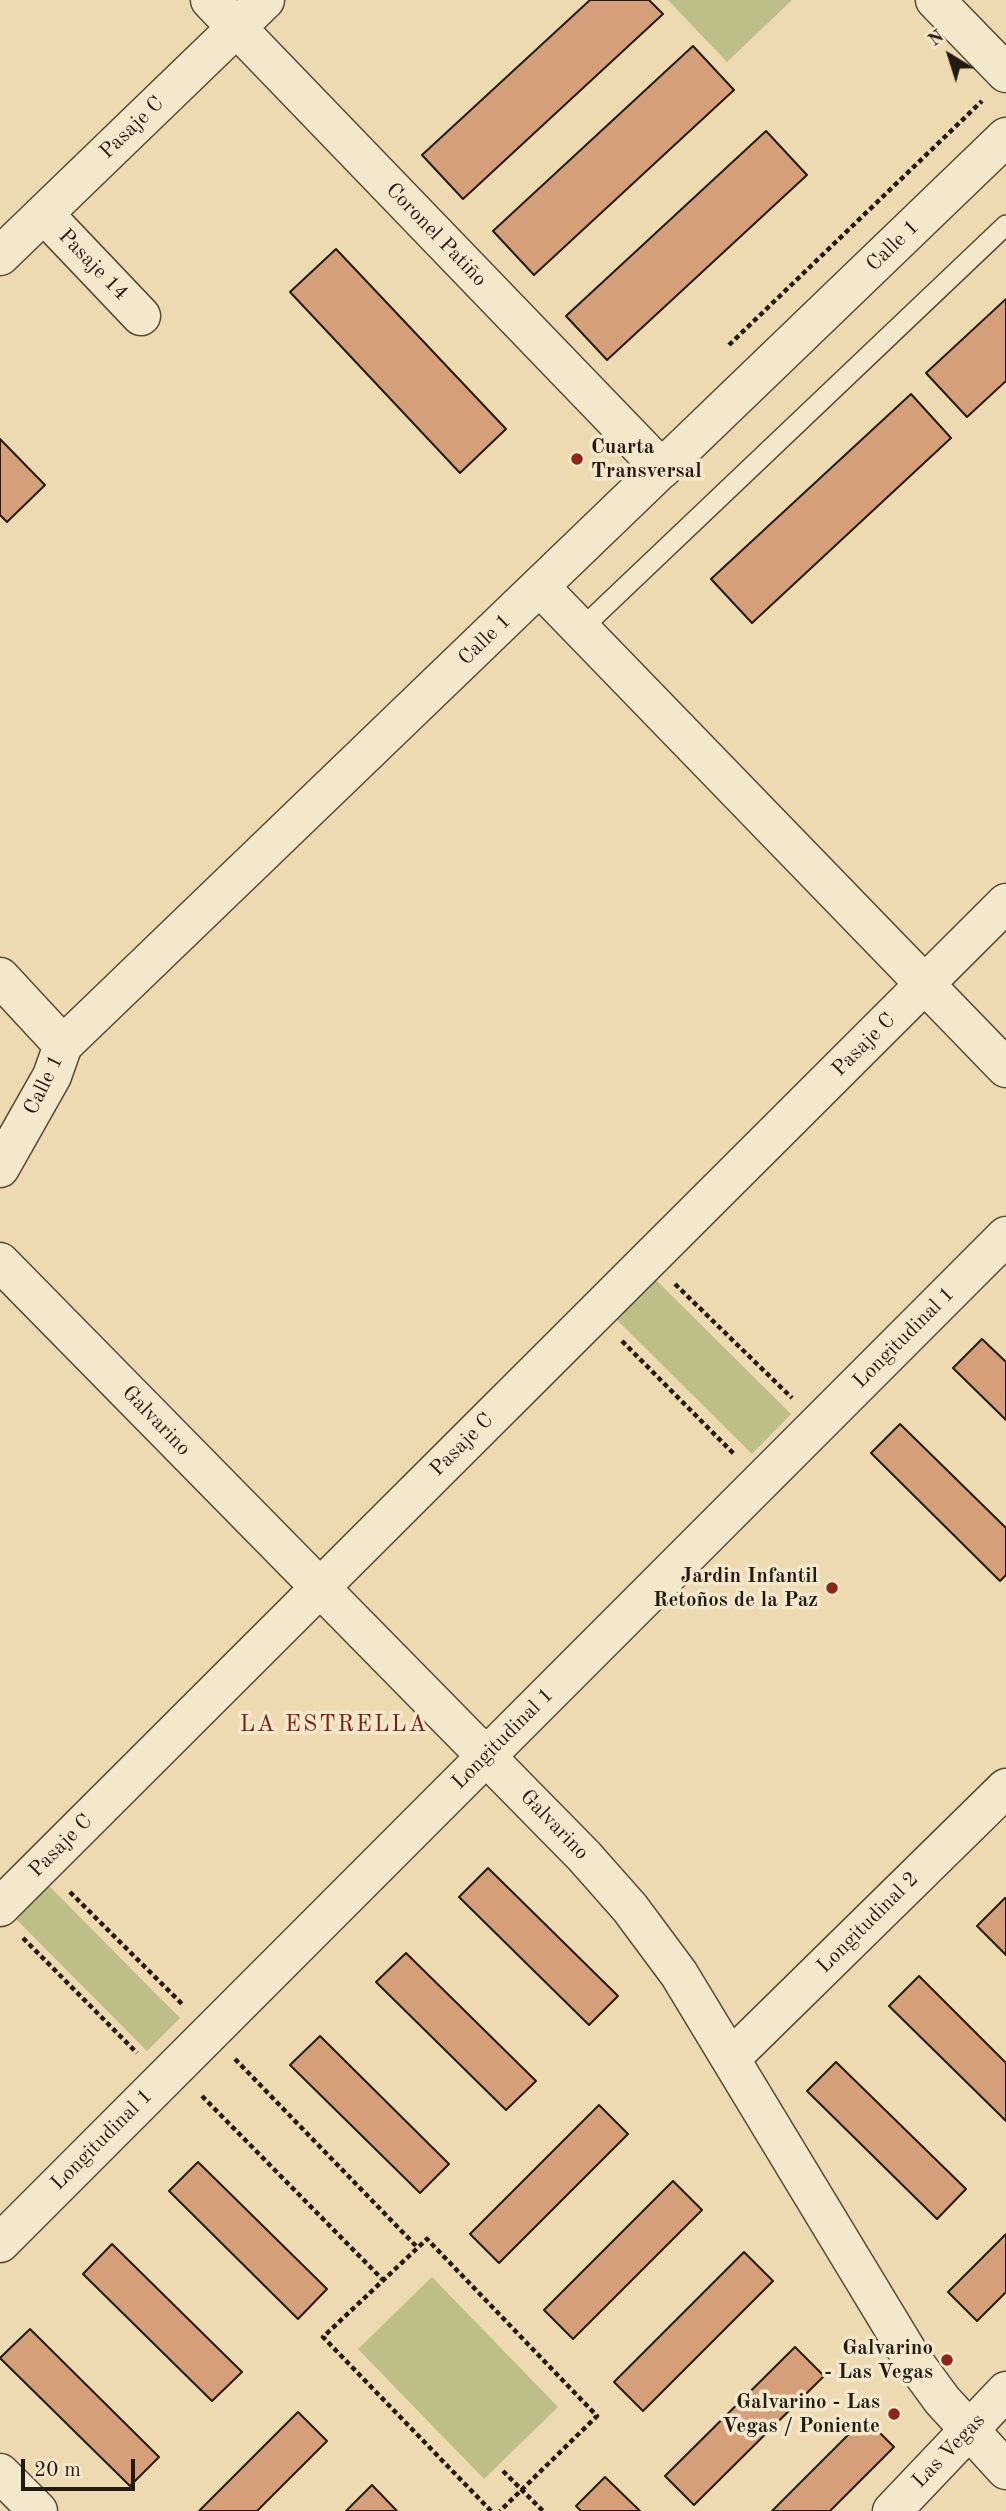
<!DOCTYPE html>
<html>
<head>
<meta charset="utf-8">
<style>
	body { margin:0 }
	#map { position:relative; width:1006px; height:2511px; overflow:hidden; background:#eddab0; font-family:"Old Standard TT",serif }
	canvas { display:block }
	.north { position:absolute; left:915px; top:21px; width:70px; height:70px; -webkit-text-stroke:5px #f3e7cc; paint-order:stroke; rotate:322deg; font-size:19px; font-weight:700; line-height:28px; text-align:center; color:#231b12 }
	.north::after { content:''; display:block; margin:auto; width:24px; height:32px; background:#231b12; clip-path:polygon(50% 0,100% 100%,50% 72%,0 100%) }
	.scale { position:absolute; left:21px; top:2459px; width:114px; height:32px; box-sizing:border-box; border:4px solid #231b12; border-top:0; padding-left:9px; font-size:21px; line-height:24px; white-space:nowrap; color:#231b12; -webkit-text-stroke:5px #f3e7cc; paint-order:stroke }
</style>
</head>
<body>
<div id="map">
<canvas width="1006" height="2511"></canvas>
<div class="north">N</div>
<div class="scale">20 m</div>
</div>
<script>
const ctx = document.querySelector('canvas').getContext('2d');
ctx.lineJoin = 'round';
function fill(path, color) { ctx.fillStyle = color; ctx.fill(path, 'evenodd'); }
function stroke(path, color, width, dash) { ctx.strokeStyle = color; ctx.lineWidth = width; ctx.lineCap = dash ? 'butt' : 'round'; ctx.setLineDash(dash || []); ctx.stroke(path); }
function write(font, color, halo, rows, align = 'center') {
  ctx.font = font + ' "Old Standard TT",serif'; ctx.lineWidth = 7; ctx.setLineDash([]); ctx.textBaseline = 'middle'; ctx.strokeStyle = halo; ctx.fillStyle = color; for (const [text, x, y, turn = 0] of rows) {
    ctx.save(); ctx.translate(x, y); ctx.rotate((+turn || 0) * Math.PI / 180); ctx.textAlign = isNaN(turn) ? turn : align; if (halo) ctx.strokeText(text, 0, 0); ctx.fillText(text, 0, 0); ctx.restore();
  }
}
fill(new Path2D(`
	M668,0H792L727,62Z
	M656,1280L791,1414L752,1454L616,1319Z
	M47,1884L180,2018L147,2051L14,1917Z
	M432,2277L558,2407L484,2479L358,2349Z`), '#bdbe88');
const building = new Path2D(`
	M590,0H649L663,14L463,199L422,155Z
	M693,46L734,90L534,275L493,231Z
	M766,131L807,175L607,360L566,316Z
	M336,249L506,429L460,473L290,292Z
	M1006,299V381L967,417L926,373Z
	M911,394L951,438L752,623L711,579Z
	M0,439L45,485L7,522L0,515Z
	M982,1339L1006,1362V1420L953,1368Z
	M900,1424L1006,1528V1575L1000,1581L871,1453Z
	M488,1868L618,1996L589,2025L459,1897Z
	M1005,1898H1006V1955L977,1926Z
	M406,1953L536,2081L506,2110L376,1982Z
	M919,1976L1006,2063V2121L889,2006Z
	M320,2036L449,2164L420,2193L290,2065Z
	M836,2062L966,2189L937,2219L807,2091Z
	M599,2105L628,2134L499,2263L470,2234Z
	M198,2162L327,2289L298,2319L169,2191Z
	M673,2181L702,2210L573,2339L544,2310Z
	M1006,2234V2292L977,2321L948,2292Z
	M112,2244L242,2372L212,2401L83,2274Z
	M744,2252L773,2281L643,2411L614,2382Z
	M30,2329L159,2457L130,2486L0,2358Z
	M795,2347L824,2376L694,2505L665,2476Z
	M298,2412L327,2441L257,2511H199Z
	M865,2418L894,2447L830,2511H772Z
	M605,2477L640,2511H581L576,2506Z
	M372,2485L397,2511H346Z`);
fill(building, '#d5a079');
stroke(building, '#231b12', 2);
const service = new Path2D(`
	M581,629L1006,225`);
const minor = new Path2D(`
	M210,0L662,469
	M935,0L1006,73
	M44,214L141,316
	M0,256L265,0
	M540,587L1006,1068
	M63,1045L1006,137
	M0,1907L1006,903
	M731,2058L1006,1788
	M0,2243L1006,1236
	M0,2473L38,2511
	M892,2511L1006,2391`);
const tertiary = new Path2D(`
	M0,977L63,1045L52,1076L0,1168
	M0,1262L584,1856L630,1908L679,1974L912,2359L942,2400L1006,2470`);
stroke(service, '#564b3a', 22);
stroke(minor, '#564b3a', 41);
stroke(tertiary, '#564b3a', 41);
stroke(new Path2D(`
	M729,345L982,101
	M675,1284L792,1398
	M622,1341L734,1454
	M70,1892L183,2005
	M23,1938L137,2053
	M235,2059L418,2248
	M202,2096L383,2280
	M503,2471L543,2511
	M491,2511L323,2337L427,2239L597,2416L500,2511`), '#231b12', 4.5, [5, 3.5]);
stroke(service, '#f3e7cc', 19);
stroke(minor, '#f3e7cc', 38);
stroke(tertiary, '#f3e7cc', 38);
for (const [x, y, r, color] of [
	[577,459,7,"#8f2418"],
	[832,1588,7,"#8f2418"],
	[947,2360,7,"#8f2418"],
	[894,2414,7,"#8f2418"]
]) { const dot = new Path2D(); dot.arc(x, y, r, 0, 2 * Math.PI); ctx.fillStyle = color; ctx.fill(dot); stroke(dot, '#f3e7cc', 2.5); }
write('21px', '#231b12', '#f3e7cc', [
	["Pasaje C",132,128,-44],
	["Coronel Patiño",436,235,46],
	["Calle 1",893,246,-44],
	["Pasaje 14",93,265,46],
	["Calle 1",485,640,-44],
	["Pasaje C",864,1045,-45],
	["Calle 1",44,1085,-64],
	["Longitudinal 1",904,1338,-45],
	["Galvarino",156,1421,46],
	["Pasaje C",462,1445,-45],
	["Longitudinal 1",503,1739,-45],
	["Galvarino",554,1825,46],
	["Pasaje C",61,1846,-45],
	["Longitudinal 2",868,1923,-45],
	["Longitudinal 1",102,2140,-45],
	["Las Vegas",949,2451,-46]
]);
write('bold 21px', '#231b12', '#f3e7cc', [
	["Cuarta",591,447,"left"],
	["Transversal",591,471,"left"],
	["Jardin Infantil",818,1576],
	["Retoños de la Paz",818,1600],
	["Galvarino",933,2348],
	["- Las Vegas",933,2372],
	["Galvarino - Las",880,2402],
	["Vegas / Poniente",880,2426]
], 'right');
ctx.letterSpacing = '2px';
write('23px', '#7a1f14', '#f3e7cc', [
	["LA ESTRELLA",334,1725]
]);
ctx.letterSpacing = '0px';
</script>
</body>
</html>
